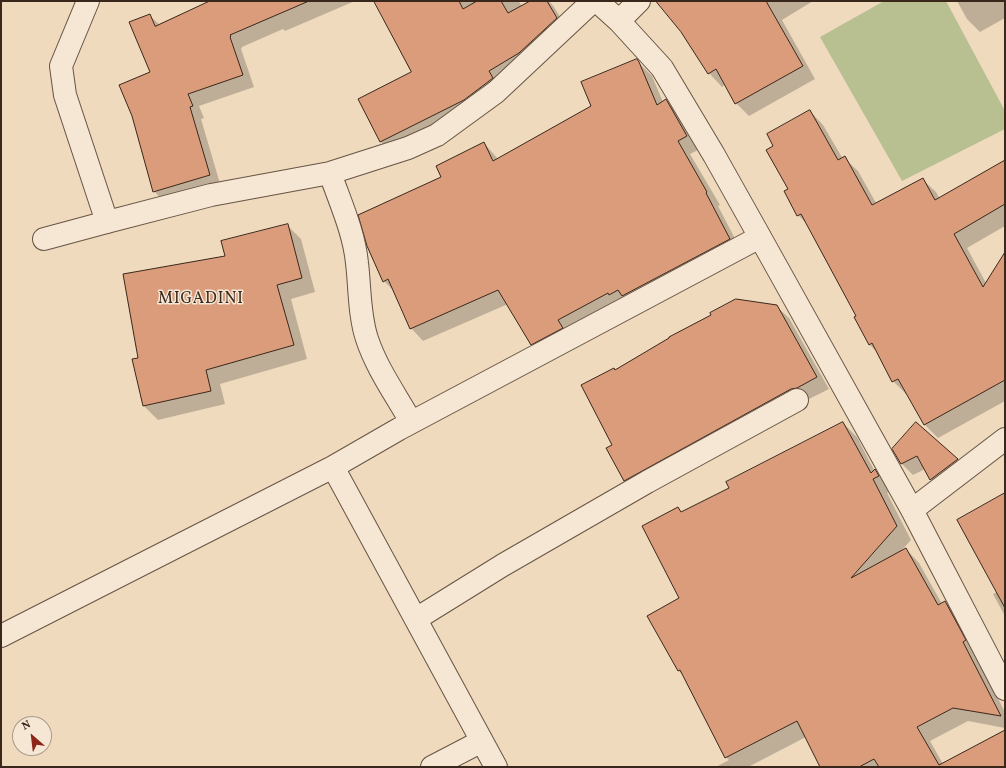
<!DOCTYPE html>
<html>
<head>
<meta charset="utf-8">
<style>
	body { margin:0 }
	#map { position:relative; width:1006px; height:768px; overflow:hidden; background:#efdabd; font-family:Vollkorn,serif }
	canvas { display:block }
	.frame { position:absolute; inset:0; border:2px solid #3a271b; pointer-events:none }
	.north { position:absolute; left:12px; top:716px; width:40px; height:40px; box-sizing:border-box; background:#f5e7d4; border:1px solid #aa9a8a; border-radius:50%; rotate:332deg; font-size:11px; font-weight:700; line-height:16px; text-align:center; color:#3a271b }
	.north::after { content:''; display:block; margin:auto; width:14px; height:18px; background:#8f2418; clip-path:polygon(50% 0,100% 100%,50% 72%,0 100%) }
</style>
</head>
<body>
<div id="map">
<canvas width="1006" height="768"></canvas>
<div class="frame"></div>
<div class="north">N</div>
</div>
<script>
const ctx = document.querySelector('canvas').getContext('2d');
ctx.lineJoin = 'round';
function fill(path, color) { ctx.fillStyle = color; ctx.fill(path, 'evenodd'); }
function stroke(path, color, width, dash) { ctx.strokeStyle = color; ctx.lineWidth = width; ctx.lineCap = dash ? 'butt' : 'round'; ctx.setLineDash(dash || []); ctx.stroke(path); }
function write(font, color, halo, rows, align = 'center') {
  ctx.font = font + ' Vollkorn,serif'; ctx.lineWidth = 3; ctx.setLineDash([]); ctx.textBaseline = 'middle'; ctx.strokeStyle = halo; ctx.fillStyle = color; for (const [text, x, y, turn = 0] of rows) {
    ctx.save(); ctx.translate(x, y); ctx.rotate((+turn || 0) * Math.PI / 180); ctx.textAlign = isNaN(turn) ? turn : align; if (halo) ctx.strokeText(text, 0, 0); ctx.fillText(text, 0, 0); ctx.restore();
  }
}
fill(new Path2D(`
	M884,1H946L1005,111V129L902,181L820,37Z`), '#b8c092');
fill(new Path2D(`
	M213,1H355L285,31L283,29L242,47V48L241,49L254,87L199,106L204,118L201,119L221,187L166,204L154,191L149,15L160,25Z
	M375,1H519L522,7L531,1H549L554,7L568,30L392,153L380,141L412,73Z
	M624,1H813L782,20L815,79L749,116L736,103L726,84L722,87L709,73L682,31L658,1L657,2Z
	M957,1H1005V18L980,32L967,19Z
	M636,60L652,76L663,102L666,101L679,114L700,149L690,154L720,205L718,206L742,252L544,357L532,344L508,304L423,341L411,328L394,291L384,281L443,177L484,143L498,159L592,107Z
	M810,111L823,125L843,159L844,158L858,171L876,203L922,179L936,192L940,199L1005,162V226L967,248L986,283L1005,253V401L938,438L925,425L908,394L907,395L893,381L878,353L869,344L858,316L808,225L798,215L774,147Z
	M287,225L301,239L315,292L291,299L307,359L220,384L225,404L158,420L144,406L139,359L226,257Z
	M776,306L789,318L829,389L809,399L803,401L637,492L625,480L613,445L615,371Z
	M843,423L857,437L874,470L888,484L892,490L887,493L911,540L901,551L906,549L919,563L942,604L945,603L959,616L976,656L1005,712V728L968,721L930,741L943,764L1005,731V767H822L806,737L750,766L751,767H716L729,760L726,757L683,675L679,671L649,616L681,599L678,509L682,513L730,488Z
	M894,449L957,460L968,471L941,489L930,478L925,469L913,475L902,464Z
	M1005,494V616L993,594L997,592Z`), '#0003');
const building = new Path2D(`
	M210,1H309L230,35L231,36L230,37L243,75L188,94L193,106L190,107L210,175L153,192L132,116L119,85L150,72L129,22L150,14L155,26Z
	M374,1H459L463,9L477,1H501L508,13L530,1H547L557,18L519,53L489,71L493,78L464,100L380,142L358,99L411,72Z
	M656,1H766L803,66L735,104L716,69L708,74L681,32Z
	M637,59L639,62L657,105L666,99L687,136L678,141L707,192L706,193L730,239L622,296L618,290L609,295L608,293L558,320L563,328L531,345L498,290L410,329L388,279L383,282L367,246L358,215L441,177L436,166L484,142L493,161L591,106L581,82Z
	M810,110L838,160L845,156L872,205L923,178L935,200L1005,160V204L954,234L983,287L1005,252V380L924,425L898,379L892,382L872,343L869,345L854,317L856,316L801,214L797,216L784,191L788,189L766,150L773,146L767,134Z
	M288,224L302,278L277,285L294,345L206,370L211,391L143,406L132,359L138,358L123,274L225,256L221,241Z
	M736,299L777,305L817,377L797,388L791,389L624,481L606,448L612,445L581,385L614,368L615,370L669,338V337L711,315L710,313Z
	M843,422L871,473L875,469L879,476L873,479L897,526L851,578L906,548L938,605L945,601L966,640L963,642L1001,716L953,708L917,727L939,765L1005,730V767H879L874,759L859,767H820L797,721L725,758L680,670L678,671L647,616L679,598L642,526L678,507L681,512L729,488L726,482Z
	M916,422L958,459L930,480L917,456L901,464L892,449Z
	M1005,493V608L957,520Z`);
fill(building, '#da9c7b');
stroke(building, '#3a271b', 1);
const minor = new Path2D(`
	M88,1L61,66L65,95L107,222
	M597,1L619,21L662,68L714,155L760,237L912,510L1005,689
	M619,21L639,1
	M330,173C340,202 354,232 357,263C360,288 359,315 367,339C377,369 396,395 411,422
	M44,239L107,222L211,195L330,173L408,148L437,135L496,92L593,1
	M333,467L496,767
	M912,510L1005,439
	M416,619L503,565L647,482L797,400
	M1,636L333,467L399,429L760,237
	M432,767L482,741`);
stroke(minor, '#675444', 24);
stroke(minor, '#f5e7d4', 22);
ctx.letterSpacing = '1px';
write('16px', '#3a271b', '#f5e7d4', [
	["MIGADINI",201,300]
]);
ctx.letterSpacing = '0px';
</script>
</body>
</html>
